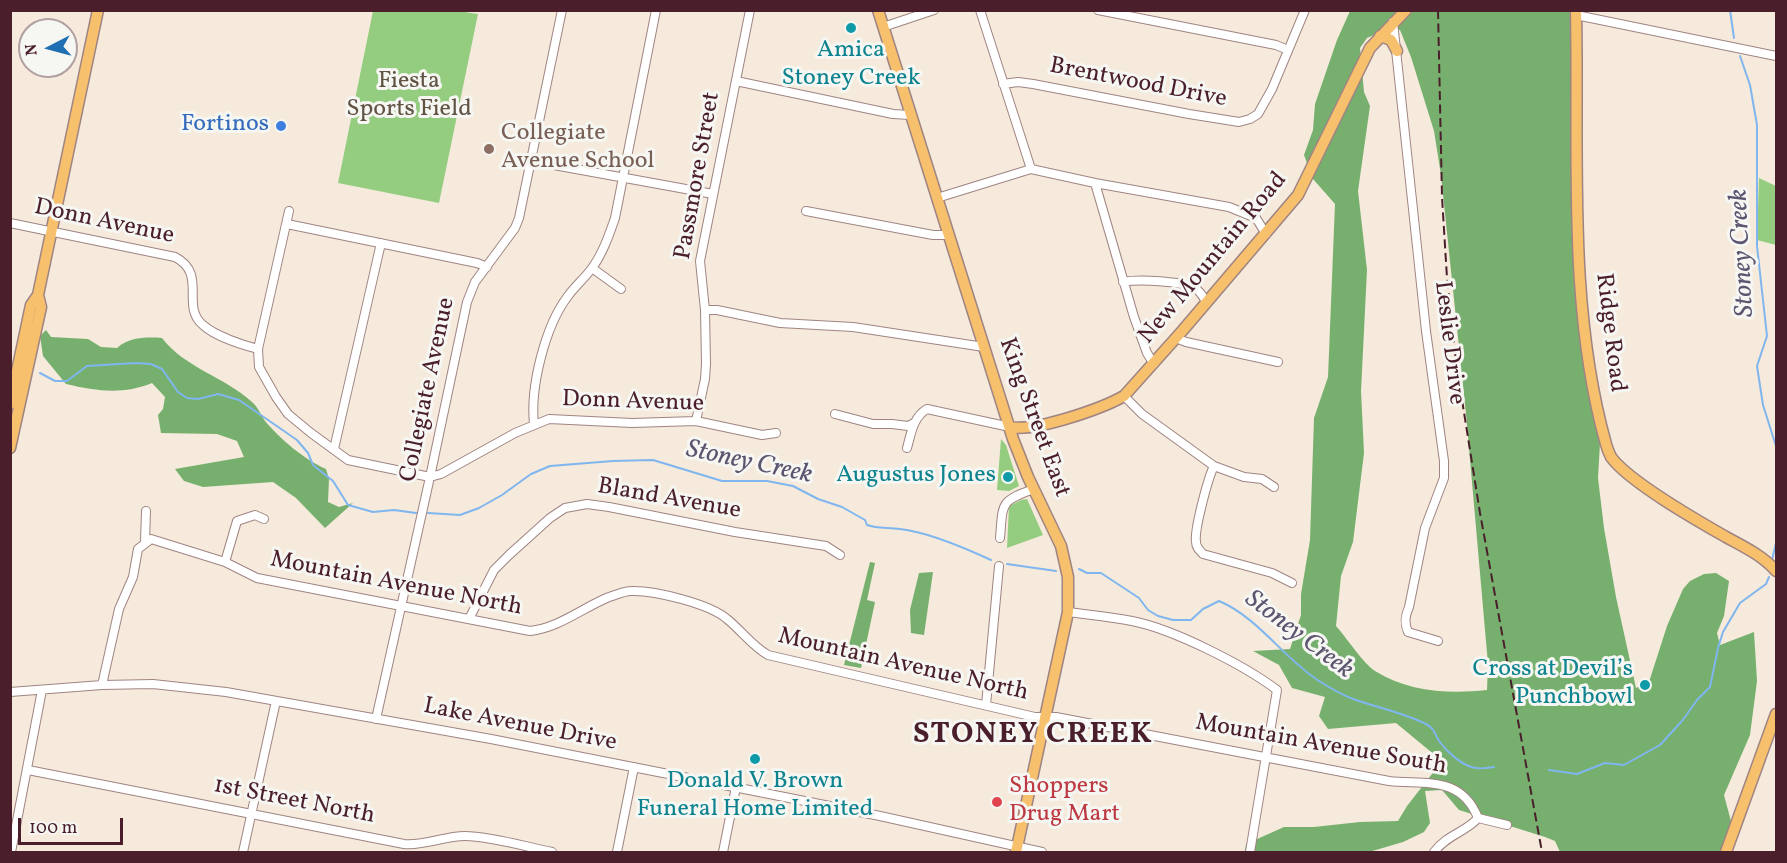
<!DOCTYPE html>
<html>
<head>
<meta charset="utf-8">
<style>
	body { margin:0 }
	#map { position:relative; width:1787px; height:863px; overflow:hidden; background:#f5eadb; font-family:Vollkorn,serif }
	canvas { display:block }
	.frame { position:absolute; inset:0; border:12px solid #4a1f2b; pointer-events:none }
	.north { position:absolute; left:18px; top:18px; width:60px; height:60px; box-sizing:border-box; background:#f6f6f2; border:2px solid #b1a0a2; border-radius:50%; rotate:264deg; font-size:16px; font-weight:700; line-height:24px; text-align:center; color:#4a1f2b }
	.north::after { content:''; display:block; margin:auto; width:21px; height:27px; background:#1f6fb2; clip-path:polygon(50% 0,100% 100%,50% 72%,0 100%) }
	.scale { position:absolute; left:18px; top:818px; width:105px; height:27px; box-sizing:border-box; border:3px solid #4a1f2b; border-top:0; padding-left:8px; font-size:18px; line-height:21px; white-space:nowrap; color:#4a1f2b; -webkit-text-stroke:4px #f6f6f2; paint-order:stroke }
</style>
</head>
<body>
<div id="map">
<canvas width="1787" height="863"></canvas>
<div class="frame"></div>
<div class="north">N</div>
<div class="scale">100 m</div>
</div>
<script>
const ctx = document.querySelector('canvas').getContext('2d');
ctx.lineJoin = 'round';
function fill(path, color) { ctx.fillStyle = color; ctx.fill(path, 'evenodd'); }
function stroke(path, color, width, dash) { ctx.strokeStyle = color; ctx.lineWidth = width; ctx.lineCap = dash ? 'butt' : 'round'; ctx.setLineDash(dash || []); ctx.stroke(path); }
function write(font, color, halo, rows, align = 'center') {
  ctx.font = font + ' Vollkorn,serif'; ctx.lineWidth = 6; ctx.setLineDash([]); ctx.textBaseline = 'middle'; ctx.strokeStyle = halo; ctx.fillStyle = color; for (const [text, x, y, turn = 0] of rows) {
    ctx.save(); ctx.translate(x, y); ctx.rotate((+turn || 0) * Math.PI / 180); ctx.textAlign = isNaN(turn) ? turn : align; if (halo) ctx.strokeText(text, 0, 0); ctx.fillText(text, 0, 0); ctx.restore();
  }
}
fill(new Path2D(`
	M458,11L478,14L439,203L338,183L373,11Z
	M1759,178L1776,186V245L1757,240Z
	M1001,439L1006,445L1019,486L1009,491L997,490Z
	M1027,499L1043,535L1007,548L1009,506L1021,500Z`), '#94cd80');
fill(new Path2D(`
	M1350,11H1574L1577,276L1601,426L1598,478L1604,528L1616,597L1636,688L1649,682L1667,626L1683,589L1690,581L1704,574L1716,573L1729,581L1724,616L1717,633L1720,645L1754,632L1757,681L1750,735L1724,795L1732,825L1723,852H1560L1555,841L1545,837L1459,810L1442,790L1425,791L1430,823L1424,832L1403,842L1369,852H1245L1246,844L1284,827H1314L1360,822L1398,821L1407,806L1442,761L1396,723L1328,729L1319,716L1325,697L1292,688L1279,665L1253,651L1290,649L1301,615V594L1310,540L1314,418L1328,377L1335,204L1313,179L1304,155L1313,130L1315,104L1337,40ZM1390,28L1400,30L1411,57L1434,131L1441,175L1466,414L1488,664L1487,690C1449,694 1408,692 1375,671C1363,663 1346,637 1336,626L1341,576L1353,542L1364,453L1361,391L1367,270L1358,191L1370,106L1364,92L1360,48L1367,38Z
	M46,330L51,337L88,339L101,347L117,348C129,337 146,337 162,338C185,368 225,377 252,402C258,407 261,415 265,421C280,439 305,460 326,469L329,479L328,502L339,507L353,503L325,528L296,498L273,482L203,487L184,481L175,469L244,457L237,441L217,434L161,433L158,415L163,409L165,397L152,383C123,395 96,391 66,384L43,356L40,336Z
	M870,562L875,563L867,600L875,602L861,668L844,665Z
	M933,572L924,635L911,633L910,610L919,573Z`), '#77b06e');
stroke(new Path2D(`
	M1730,10L1734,38
	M1740,56L1750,85L1757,125V246L1767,336L1757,366L1763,405L1776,446
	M40,373L55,381H67L87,366L136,363L151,364L162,369L178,392L187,398L198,399L218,394L239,400L297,440L308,453L313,465L333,481L348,505L373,512L394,510L416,513
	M428,513L460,515L479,508L502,495L531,474L550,466L613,461L653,460L722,481H767L793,486L818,499L842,507L865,520L867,525C878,529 889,527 900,529C928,532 965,548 991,560
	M1772,560L1776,543
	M1007,564L1056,571
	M1079,569L1087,573H1101L1139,598L1148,610L1158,616L1173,620H1191L1203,609L1219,601C1259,618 1283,658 1319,681C1330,688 1344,696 1356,700C1379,708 1404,713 1426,724C1434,728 1435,734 1439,741C1447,752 1462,766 1476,768C1481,769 1488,768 1494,767
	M1549,770L1577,774L1605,763L1624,765L1660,745L1682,721L1697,700L1710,687L1718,648L1723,632L1740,603L1766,584L1769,577`), '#80b6ef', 2);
const minor = new Path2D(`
	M980,10L1031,169
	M1098,10L1276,45L1288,50
	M1576,15L1776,56
	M1393,22L1426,331L1444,461V478L1425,528L1409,607C1405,616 1404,623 1408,632L1438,641
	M883,27L934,10
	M736,81L893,114L910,115
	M1003,84L1018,82L1033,84L1189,114L1239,122L1250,119L1258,114L1272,89L1305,10
	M532,161L713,194
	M1095,183L1134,317L1147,353L1154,364
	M937,198L1031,169L1095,183L1229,207L1256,218L1266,234
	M806,211L933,235H949
	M10,223L175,257C208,274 180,306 203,325C215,336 243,345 258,349L259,367L276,397L288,414L311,433L348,460L430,477L441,474L515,433L549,419L632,423L696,421L762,435L776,433
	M287,224L477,263L487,267
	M592,268L621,289
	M1123,282C1139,279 1180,281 1195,288C1201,292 1203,297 1207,303
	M705,310H717L780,323L853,327L984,347
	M1176,338L1186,342L1278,362
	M258,349L289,211
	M1124,396L1142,414L1214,466C1208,478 1194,530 1196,542C1196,547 1199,550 1203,554L1272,573L1292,583
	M835,414L873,424H892L908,426L914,423
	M696,421L705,379L706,364L705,310L700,261L750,10
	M534,424C530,387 545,326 568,296C575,286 585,278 592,268C603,253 609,235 615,218L656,10
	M907,448C911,434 913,417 927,409L1010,427
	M334,449L381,243
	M1214,466L1244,477L1262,479L1274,487
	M1000,538C1003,504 999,501 1034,489
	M145,542L146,511
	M225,562L237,521L255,515L264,519
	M1068,612C1090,615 1111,617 1132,621C1173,629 1244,665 1277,690L1250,852
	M469,619L494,570L509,555L550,518L565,508L587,504L609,507L735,532L826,546L840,555
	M102,685L119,609L133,577L138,549L151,539L225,562L257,578L530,631C559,628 582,608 609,597C616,595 624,591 631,591C654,590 710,604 727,619C742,631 752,646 768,655L1035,717H1056L1389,781C1425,785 1461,775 1478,818L1507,825
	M10,692L102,685L153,684L226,692L491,739L734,787L880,816L1042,852
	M986,705L999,566
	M376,719L430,477L467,302L475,282L515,228L519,218L562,10
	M28,770L404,844C425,846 444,836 465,836C490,836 527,847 552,852
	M11,852L42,690
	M243,852L276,701
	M617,852L634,767
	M723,852L736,787
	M1434,852C1448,834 1466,832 1478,818`);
const major = new Path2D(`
	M878,10L1013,439L1028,477L1061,546L1068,577V612L1016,852
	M1576,10C1579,153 1567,306 1606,444C1607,448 1609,453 1611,457C1629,482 1698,521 1726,537C1744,547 1762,555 1776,571
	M1380,36L1391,40L1397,51
	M10,404L31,305L38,295L98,10
	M1010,427C1035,432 1101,409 1124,396L1183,330L1298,195L1370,48L1406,10
	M10,448L41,307L38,295
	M1726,852L1776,714`);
stroke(minor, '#a08483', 10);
stroke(major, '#a08483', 13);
stroke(minor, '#fff', 8);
stroke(major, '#f7c06c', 10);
stroke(new Path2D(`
	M1438,10L1442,197L1447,278L1456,362L1480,513L1542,852`), '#4a1f2b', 2, [9, 4.5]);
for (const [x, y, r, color] of [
	[851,28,6,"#0f9aa8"],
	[281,126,6,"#3f7fe0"],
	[489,149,6,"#8d6e63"],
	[1008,477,6,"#0f9aa8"],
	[1645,685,6,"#0f9aa8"],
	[755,759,6,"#0f9aa8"],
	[997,802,6,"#e0444e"]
]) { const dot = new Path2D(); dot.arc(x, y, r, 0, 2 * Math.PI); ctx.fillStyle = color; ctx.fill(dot); stroke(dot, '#f6f6f2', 2); }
write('24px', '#0d838f', '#f6f6f2', [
	["Amica",851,52],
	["Stoney Creek",851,80],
	["Augustus Jones",996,477,"right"],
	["Cross at Devil’s",1633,671,"right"],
	["Punchbowl",1633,699,"right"],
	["Donald V. Brown",755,783],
	["Funeral Home Limited",755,811]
]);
write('24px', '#605344', '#f6f6f2', [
	["Fiesta",409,83],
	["Sports Field",409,111]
]);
write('24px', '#4a1f2b', '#f6f6f2', [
	["Brentwood Drive",1138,84,11],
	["Passmore Street",699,176,-80],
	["Donn Avenue",104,223,12],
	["New Mountain Road",1214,259,-50],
	["Ridge Road",1609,333,83],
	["Leslie Drive",1448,343,83],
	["Collegiate Avenue",429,390,-78],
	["Donn Avenue",633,403,2],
	["King Street East",1033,418,70],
	["Bland Avenue",669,500,10],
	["Mountain Avenue North",396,585,11],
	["Mountain Avenue North",903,666,13],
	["Lake Avenue Drive",520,726,11],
	["Mountain Avenue South",1321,746,10],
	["1st Street North",294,802,11]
]);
write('24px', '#366cbe', '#f6f6f2', [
	["Fortinos",269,126]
], 'right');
write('24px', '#785e54', '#f6f6f2', [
	["Collegiate",501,135],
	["Avenue School",501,163]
], 'left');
write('24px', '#be3a42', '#f6f6f2', [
	["Shoppers",1009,788],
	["Drug Mart",1009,816]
], 'left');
write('italic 26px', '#5d5470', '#f6f6f2', [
	["Stoney Creek",1744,253,-93],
	["Stoney Creek",749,464,12],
	["Stoney Creek",1298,636,37]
]);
ctx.letterSpacing = '1.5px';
write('bold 30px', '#4a1f2b', '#f6f6f2', [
	["STONEY CREEK",1033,736]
]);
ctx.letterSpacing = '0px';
</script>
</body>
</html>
